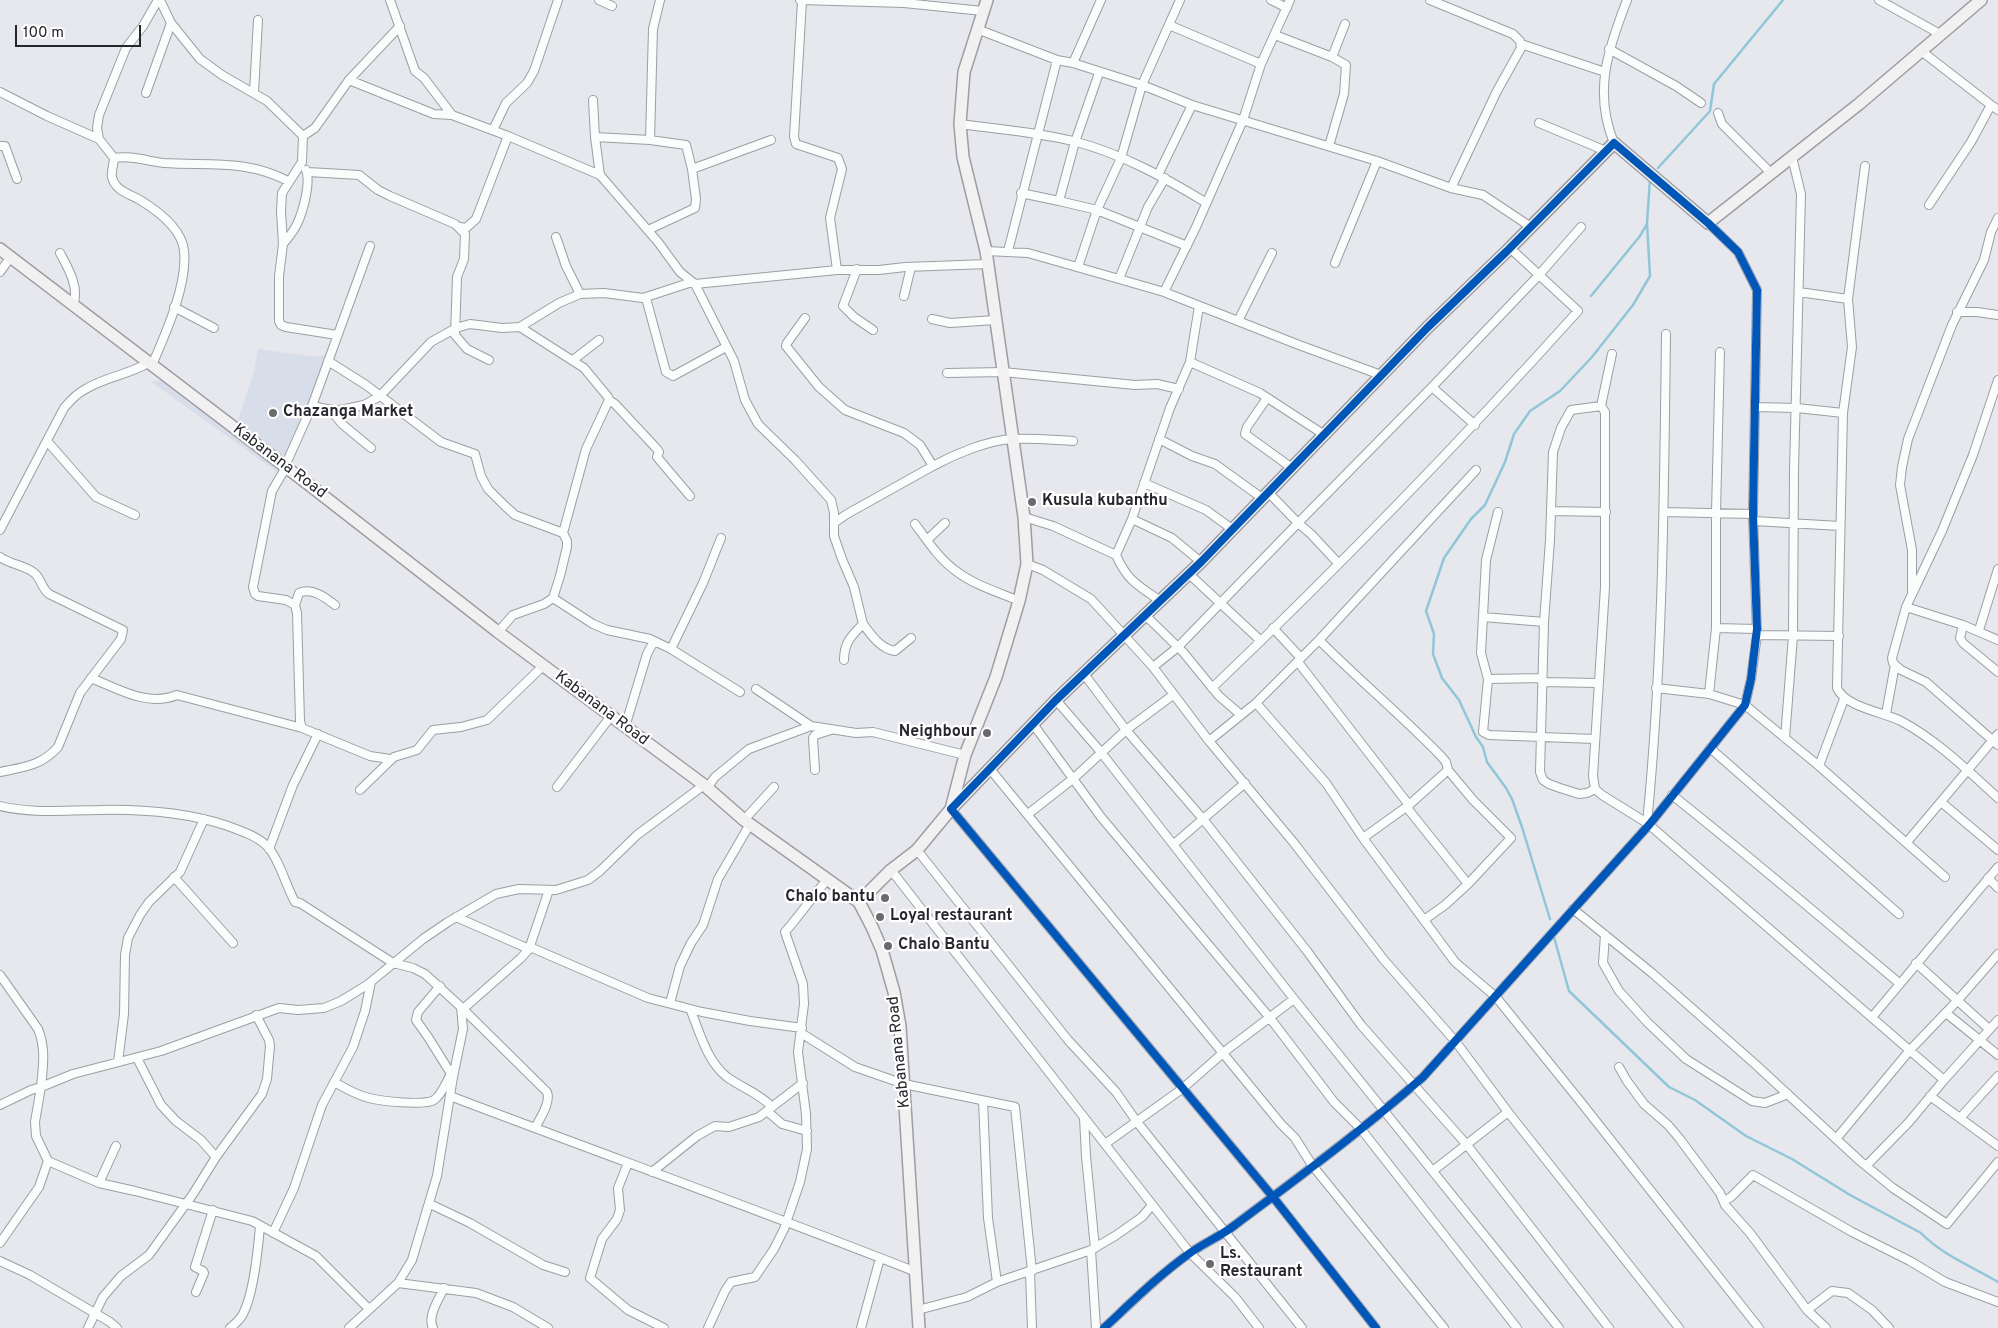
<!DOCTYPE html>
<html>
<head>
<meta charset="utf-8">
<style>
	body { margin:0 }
	#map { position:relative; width:1998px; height:1328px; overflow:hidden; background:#e6e8ee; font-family:Overpass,sans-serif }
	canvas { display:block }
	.scale { position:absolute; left:15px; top:25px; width:126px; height:22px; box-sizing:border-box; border:2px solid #25272b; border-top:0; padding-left:6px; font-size:15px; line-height:18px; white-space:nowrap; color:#25272b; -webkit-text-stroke:4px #fff; paint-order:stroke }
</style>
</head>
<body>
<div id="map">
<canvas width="1998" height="1328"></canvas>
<div class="scale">100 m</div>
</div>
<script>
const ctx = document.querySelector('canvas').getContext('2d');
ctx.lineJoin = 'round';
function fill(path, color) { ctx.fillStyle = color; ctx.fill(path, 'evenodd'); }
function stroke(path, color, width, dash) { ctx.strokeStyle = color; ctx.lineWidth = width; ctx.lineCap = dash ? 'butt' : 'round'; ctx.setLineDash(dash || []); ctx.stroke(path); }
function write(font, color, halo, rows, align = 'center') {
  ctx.font = font + ' Overpass,sans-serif'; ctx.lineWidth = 4.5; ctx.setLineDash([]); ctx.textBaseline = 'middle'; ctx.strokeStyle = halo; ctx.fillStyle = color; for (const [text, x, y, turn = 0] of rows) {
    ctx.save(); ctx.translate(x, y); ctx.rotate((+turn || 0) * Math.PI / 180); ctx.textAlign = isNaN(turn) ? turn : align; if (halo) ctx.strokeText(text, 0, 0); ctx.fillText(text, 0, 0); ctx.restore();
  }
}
fill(new Path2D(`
	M258,349L310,356H327L311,404L277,472L150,381L179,379L237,422L254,372Z`), '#d8ddea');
stroke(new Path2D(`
	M1658,168L1710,111L1714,84L1783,0
	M1591,296L1640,236L1647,224
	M1550,919L1522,827L1512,799L1506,788L1487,762L1483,747L1476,737L1459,700L1442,678L1433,654L1434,634L1426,611L1444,558L1471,519L1485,505L1505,462L1514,434L1530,411L1560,391L1592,357L1633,305L1650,276L1647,223L1650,179
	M1554,937L1569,991L1669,1087L1695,1100L1746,1136L1792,1159L1850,1195L1921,1233C1942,1255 1973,1267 1998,1282`), '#91c6d8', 2.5);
const street = new Path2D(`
	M158,0L143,26L126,48L99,115L97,128L99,139L114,158C131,155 147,161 164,163C208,166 246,159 288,181
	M160,0L171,23L200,59L222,75L267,101L303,136L315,128L349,80L434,114L452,115
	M390,0L415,71L424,78L452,115L508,136L600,175L658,242L680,272L695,284L734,361L745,400L758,424L795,460L831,500L834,513V536L842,559L854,587L863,624C851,636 844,643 844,660
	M599,0L612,6
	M800,0L904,3L983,11
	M1271,0L1287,8
	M1430,0L1513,34L1520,41L1521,48L1497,91L1451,188
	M1879,0L1940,34
	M802,1L794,137L796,144L838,158L842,169L830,218L837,270
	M1169,25L1261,64
	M977,29L1057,60L1073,63L1142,85L1192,105L1377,161L1451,188L1483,195L1531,227
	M1275,35L1332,57L1346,65L1344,94L1329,146
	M1521,44L1605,72
	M1609,49L1676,86L1701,103
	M1920,50L1991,105
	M1332,57L1345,24
	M1073,63L1101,0
	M1099,73L1075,142L1059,201L1097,210L1187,246
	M349,80L400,26
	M0,92L47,116L99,139
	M254,92L258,20
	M146,93L171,23
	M593,100L595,137L600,175
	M1718,113L1722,124L1771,173
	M1539,123L1606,151
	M960,124C998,129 1036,132 1073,141C1120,153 1164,177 1205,202
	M493,130L506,103L527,83L534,71L558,0
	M303,136L302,162L282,193L281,211L283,244L279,276V321L281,325L286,327L337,335
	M595,137L650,140L686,145L692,169
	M650,140L653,29L660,0
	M1614,143C1593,92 1608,49 1627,0
	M0,146H5L17,179
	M114,158C114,163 111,171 112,177C115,191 130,194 140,200C158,211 182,229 184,251C188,284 165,335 152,365
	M1865,166L1848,299L1852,347L1843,413L1837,688C1845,707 1883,712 1901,721C1938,741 1967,770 1998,798
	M308,172L359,175L378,190L390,196L455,224L465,234L464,259L457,277L455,335L467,349L489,360
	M1158,175L1192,105
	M1021,193L1059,201
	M1929,205L1971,142L1991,105L1998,110
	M460,227L466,228L476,219L508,136
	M648,230L695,208L696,199L692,169L771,140
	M556,237L566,266L580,294
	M283,244C288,238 294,231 297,224C303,212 311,182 306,170
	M986,251L1028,253L1119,279L1164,292L1299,345L1381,375
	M1008,251L1057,60
	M60,253C68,268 80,288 73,305
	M1335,263L1377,161
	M1078,267L1097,210L1121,158L1142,85L1180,0
	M857,269L843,306L854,317L873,330
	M0,272L10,258
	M1119,279L1148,207L1165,178
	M695,284L837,270H879L905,267L988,264
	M1164,292L1196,227L1243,120L1261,64L1290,0
	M1799,292L1848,299
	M904,296L911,267
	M646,298L666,372L673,376L726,347
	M174,307L214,328
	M1957,312H1977L1998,315
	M805,318L787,343L786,346L819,387L845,410L904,433L920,445L933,466C955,454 988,440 1014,439C1033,438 1053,440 1073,441
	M932,319L950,323L995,320
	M1238,321L1272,253
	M520,327L584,368L608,397L609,400L586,449L563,533
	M1720,352L1716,512V628L1757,629
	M1612,354L1601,406L1605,412V587L1593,776L1595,789L1602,795L1647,823L1944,1080L1998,1020
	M573,360L599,340
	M328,361L366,385L441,442L475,454L481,476L488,489L505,506L515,515L563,533L567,541V547L560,576L553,598L544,604L513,615L498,632
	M1190,362L1199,306
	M947,373L1003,372L1135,385L1157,384L1179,389
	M1998,380L1973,455L1942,531L1906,607L1892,658L1893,663L1901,670L1926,682L1998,745
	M1432,387L1539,275L1581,227
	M1267,398L1247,427L1245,434L1292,468
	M609,400L615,404L657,449L659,452L657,457L690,496
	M312,406L336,411L364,405L380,396L431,342L456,328L470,324L502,328L520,327L559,303L580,294L604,293L643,298L692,282
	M1755,407L1797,408L1843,413
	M330,409L342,424L371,448
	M1159,439L1192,456L1215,464L1262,498
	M47,441L96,497L135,515
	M285,466L312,406L370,246
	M286,467L272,491L253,587L255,594L258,596L286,600L295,605
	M1476,470L1319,640L1256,703L1326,783L1363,838L1455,962L1496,997L1580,1101L1759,1328
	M1144,483L1206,510L1232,529
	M1268,492L1298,523L1432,387L1475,425
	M1551,511L1606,512
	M1498,512L1486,560L1481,653L1488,679L1483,732L1489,735L1595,739
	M1664,512L1753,514
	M1024,517L1053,526L1116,555L1132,519L1170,408L1190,362L1260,393L1323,434
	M1132,519L1172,538L1201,562
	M1754,521L1840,526
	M834,523L847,514L933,466
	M915,524C927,540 939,559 956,571C974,585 998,592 1019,601
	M0,530L64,408C70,401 76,394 84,390C104,377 128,375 148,363
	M927,540L945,523
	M1116,555C1127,580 1137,585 1159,600
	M0,557C10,564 23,565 33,572C41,577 41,588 49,594L123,630L121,639L80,693L58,747C41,766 24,767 0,772
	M1027,564L1043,570L1091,599L1153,667L1209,741L1294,843L1384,960L1456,1042L1508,1112L1679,1328
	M1188,573L1261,641
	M1912,591V550L1900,485L1902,467L1908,439L1952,325L1984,260L1991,232L1998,218
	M553,598L593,624L607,630L650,639L671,649L740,692
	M1906,607L1963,625L1998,640
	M1144,614L1183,652L1219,696L1241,715
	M1483,617L1544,622
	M863,624C871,635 881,649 895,651L911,638
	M1963,625L1960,638L1963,643L1998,672
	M1273,628L1301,658
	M1979,630L1998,569
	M1757,635L1839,636
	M671,649L703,583L721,538
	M1298,662L1409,805L1408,809L1468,884L1511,838L1473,800L1448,770L1446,762L1441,756C1402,716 1359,680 1319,640
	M1153,667L1178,647L1298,523L1311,534L1338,563
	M1084,674L1126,730L1203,819L1307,951L1361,1025L1467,1145L1609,1328
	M91,678C119,689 147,707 177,695L302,728L370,756L390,759
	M1488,679L1542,678
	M1542,682L1598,683
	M1212,688C1339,567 1461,441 1578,311L1510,248
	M1656,688L1709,694L1745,705L1819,766L1945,877
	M756,689L811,726
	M1709,694L1716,628
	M1056,700L1100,751L1294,999L1559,1328
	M1886,714L1895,665
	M1033,724L1101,817L1270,1018L1334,1102L1361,1129L1517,1328
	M625,727L647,654L654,641
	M302,728L300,721L297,613L295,605L299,593C312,587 326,598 335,605
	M1785,738L1793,636L1794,470L1801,194L1792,157
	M1209,741L1256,703
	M1710,748L1899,914
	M1819,766L1844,699
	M990,769L1281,1124L1295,1138L1312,1165L1444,1328
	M815,770L813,738L815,735L831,730
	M557,787L611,716
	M707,788L715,777L749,749L811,726L856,733L873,732L965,755
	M1595,789L1587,793L1579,794L1560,788L1549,784L1543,780L1540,772L1544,622L1550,540L1553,452L1561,428L1571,410L1601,406
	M360,790L394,757L417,750L433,730L461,727L487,720L543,666
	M1672,795C1749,856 1824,920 1899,983
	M1941,802L1998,850
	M0,806C33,814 64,810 98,810C141,809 184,812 225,825C239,830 255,835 266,845C279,858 286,886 295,902L300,903L393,963L413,968L425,974L461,1007L463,1029L453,1077L437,1176L412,1260L398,1283L349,1328
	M951,809L1273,1197L1376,1328
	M1028,814L1074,778L1126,730L1173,695
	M744,820L774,787
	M1647,823C1663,661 1664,497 1666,334
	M1363,838L1409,805L1448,770
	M1907,842L1998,734
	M1174,844L1245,783
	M269,849L293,785L318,734
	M917,850L1068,1040L1116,1092L1137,1122L1302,1328
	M891,870L1190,1253L1235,1297L1259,1328
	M174,877L233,943
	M1988,878L1998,888
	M1573,909L1652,973L1755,1064L1860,1161L1893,1188L1947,1224L1998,1162
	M456,917L529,949
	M1424,920L1445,905L1468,884
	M1605,935L1603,963L1619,991L1647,1022L1686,1059L1752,1101L1765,1103L1788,1094
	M530,947L648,998L702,1012L750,1021L802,1028
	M1916,963L1989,1029
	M0,975L38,1029C46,1048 43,1067 41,1087L31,1090L0,1105
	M440,986L418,1012L416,1020L428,1037L453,1077
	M670,1003L680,966L691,943L703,925L718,879L750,824
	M461,1007L547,1092C551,1103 540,1118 535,1128
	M463,1009L521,958L529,949L549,890
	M690,1009C700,1032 706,1060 727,1077C742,1088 759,1093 772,1107
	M1946,1013L1998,1055
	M1873,1016L1998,867
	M801,1033L855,1067L904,1084L1015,1107L1032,1271
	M137,1058L161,1105L176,1121L201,1140L216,1157
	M118,1062L124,1014L125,955L128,938L140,915L149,902L180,872L204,819
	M1619,1067L1627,1081L1644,1104L1668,1125L1679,1138L1720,1193L1725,1205L1750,1233L1807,1310L1826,1328
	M334,1082C345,1088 356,1095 369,1098C381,1101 424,1106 434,1100C442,1095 446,1082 451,1074
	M450,1096C605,1155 762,1211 916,1272
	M1930,1096L1998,1146
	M983,1101L988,1218L997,1282
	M767,1111L782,1124L807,1131
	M1084,1118L1086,1156L1095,1248
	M1960,1118L1998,1076
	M1836,1139L1910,1050L1958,1000L1998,954
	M1105,1144L1182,1089L1224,1052L1294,999
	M628,1163L618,1188L620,1210L617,1219L602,1239L590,1278L628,1310L664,1328
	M1866,1166L1909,1122L1944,1080
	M1434,1170L1508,1112
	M652,1172L697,1136L715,1126L729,1127L759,1117L803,1083
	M99,1183L116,1146
	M1724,1201L1731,1197L1753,1175L1852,1232L1910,1261L1945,1282L1998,1302
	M430,1204L470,1223L543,1265L565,1272
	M273,1233L294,1188L322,1105L353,1047L365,1011L371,982
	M0,1243L39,1187L48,1161
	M1091,1250L1096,1328
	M0,1261L30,1275L110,1322L117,1328
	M1030,1272L1032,1328
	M398,1283L476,1293L513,1307L548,1328
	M196,1292L204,1273L203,1271L195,1267L213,1210
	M369,1309L316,1256L252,1221L135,1191L99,1183L48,1161L36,1136L35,1122L41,1087L73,1074L161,1051L279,1008L298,1010L324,1008L341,1001L367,985L423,939L448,922L496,894L519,889L556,890L588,880L600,871L637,835L704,785
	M918,1310L967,1297L997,1282L1091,1250L1115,1236L1142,1217L1152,1205
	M1807,1310L1832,1291L1848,1293L1872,1310L1889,1328
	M88,1328L103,1297L121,1276L149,1255L193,1194L216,1157L262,1094L267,1079L270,1046L269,1040L256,1015
	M230,1328C235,1324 240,1320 243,1314C254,1293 258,1250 260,1226
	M433,1328C427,1316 439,1299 444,1288
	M708,1328L725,1291L731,1282L755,1277L774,1249L784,1229L800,1182L807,1149L806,1114L798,1052L804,1004L803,984L785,932C800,915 812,897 827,880
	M861,1328L880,1258
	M1104,1328C1132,1302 1159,1275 1190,1253C1204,1243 1221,1236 1235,1225C1299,1177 1363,1130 1423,1077L1649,825L1745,705L1751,679L1757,635L1753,514L1757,290L1738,252L1708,223`);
const secondary = new Path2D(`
	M0,249L312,487L498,632L704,785L744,820L859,902L872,927L882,950L894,992L900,1026L919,1328
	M951,809L1056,700L1201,562L1428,327L1507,251L1614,143L1708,223L1859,104L1981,0
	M859,902L891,870L917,850L951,809L965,755L996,677L1019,601L1027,564L1024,517L986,251L963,157L960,124L964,72L987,0`);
stroke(street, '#9d9ea3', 10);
stroke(secondary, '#9d9ea3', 14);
stroke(street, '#fbfcfc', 8);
stroke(secondary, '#f2f0f1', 11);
stroke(new Path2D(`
	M1104,1328C1132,1302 1159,1275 1190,1253C1204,1243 1221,1236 1235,1225C1299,1177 1363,1130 1423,1077L1649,825L1745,705L1751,679L1757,629L1753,514L1757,290L1738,252L1708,223L1614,143L1507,251L1428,327L1201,562L1056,700L951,809L1273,1197L1376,1328`), '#0057b8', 8);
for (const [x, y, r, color] of [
	[273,413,5,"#696b6f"],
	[1032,502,5,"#696b6f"],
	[987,733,5,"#696b6f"],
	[885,898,5,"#696b6f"],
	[880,917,5,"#696b6f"],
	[888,946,5,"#696b6f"],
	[1210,1264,5,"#696b6f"]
]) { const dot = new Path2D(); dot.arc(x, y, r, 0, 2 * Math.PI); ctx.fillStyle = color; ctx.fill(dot); stroke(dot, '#fff', 2); }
write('bold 16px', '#25272b', '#fff', [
	["Chazanga Market",283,413],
	["Kusula kubanthu",1042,502],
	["Neighbour",977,733,"right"],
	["Chalo bantu",875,898,"right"],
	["Loyal restaurant",890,917],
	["Chalo Bantu",898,946],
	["Ls.",1220,1255],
	["Restaurant",1220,1273]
], 'left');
write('16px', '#25272b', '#fff', [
	["Kabanana Road",279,462,37],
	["Kabanana Road",601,709,37],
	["Kabanana Road",900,1052,-96]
]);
</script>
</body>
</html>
